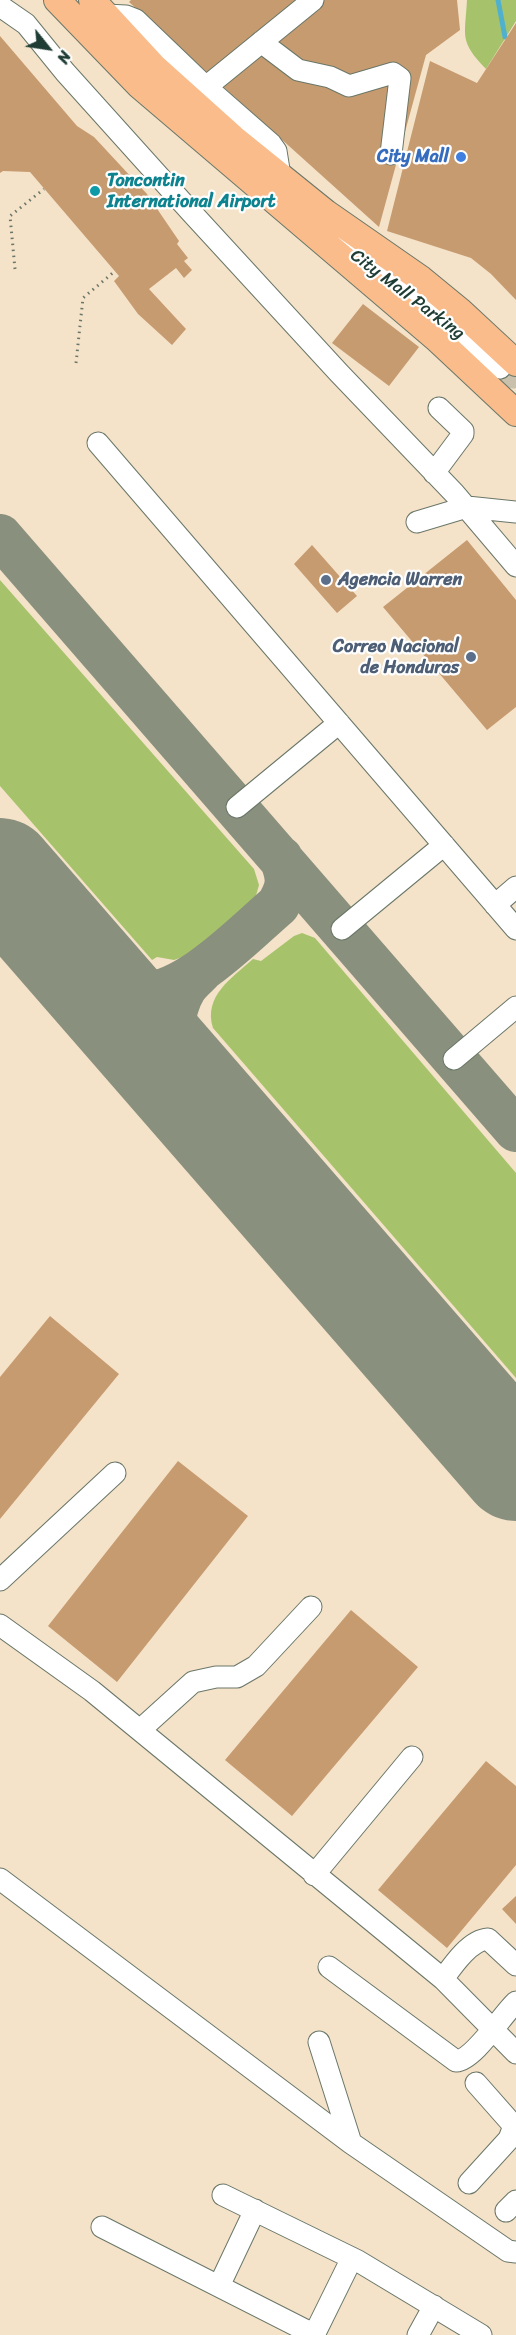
<!DOCTYPE html>
<html>
<head>
<meta charset="utf-8">
<style>
	body { margin:0 }
	#map { position:relative; width:516px; height:2335px; overflow:hidden; background:#f4e2c9; font-family:Sriracha,sans-serif }
	canvas { display:block }
	.north { position:absolute; left:18px; top:18px; width:60px; height:60px; -webkit-text-stroke:4px #fff; paint-order:stroke; rotate:120deg; font-size:16px; font-weight:700; line-height:24px; text-align:center; color:#1f3d34 }
	.north::after { content:''; display:block; margin:auto; width:21px; height:27px; background:#1f3d34; clip-path:polygon(50% 0,100% 100%,50% 72%,0 100%) }
</style>
</head>
<body>
<div id="map">
<canvas width="516" height="2335"></canvas>
<div class="north">N</div>
</div>
<script>
const ctx = document.querySelector('canvas').getContext('2d');
ctx.lineJoin = 'round';
function fill(path, color) { ctx.fillStyle = color; ctx.fill(path, 'evenodd'); }
function stroke(path, color, width, dash) { ctx.strokeStyle = color; ctx.lineWidth = width; ctx.lineCap = dash ? 'butt' : 'round'; ctx.setLineDash(dash || []); ctx.stroke(path); }
function write(font, color, halo, rows, align = 'center') {
  ctx.font = font + ' Sriracha,sans-serif'; ctx.lineWidth = 4.5; ctx.setLineDash([]); ctx.textBaseline = 'middle'; ctx.strokeStyle = halo; ctx.fillStyle = color; for (const [text, x, y, turn = 0] of rows) {
    ctx.save(); ctx.translate(x, y); ctx.rotate((+turn || 0) * Math.PI / 180); ctx.textAlign = isNaN(turn) ? turn : align; if (halo) ctx.strokeText(text, 0, 0); ctx.fillText(text, 0, 0); ctx.restore();
  }
}
fill(new Path2D(`
	M467,0H516V21L486,69C459,41 465,37 467,0Z
	M0,580L254,869L259,885L255,899L248,908L191,954L174,960L157,957L152,960L0,786Z
	M302,933L315,938L516,1173V1378L213,1028C203,996 232,978 253,959L261,961L294,936Z`), '#a6c36b');
stroke(new Path2D(`
	M498,0L505,37`), '#50b1cf', 5);
stroke(new Path2D(`
	M0,536L516,1130
	M89,975C105,984 121,994 140,994C186,996 244,934 278,905C289,886 289,879 281,858
	M185,1085C174,1054 166,1019 185,988C189,982 196,976 201,971`), '#8a907e', 44);
stroke(new Path2D(`
	M0,873L516,1466`), '#8a907e', 110);
fill(new Path2D(`
	M131,0H457L460,30L426,55L379,227L129,2Z
	M516,23V300L491,274L471,258L387,231L430,61L477,83Z
	M0,36L77,126L94,137L147,194L179,241L177,244L188,258L184,261L192,270L184,278L176,268L149,289L186,329L172,345L138,314L114,281L119,276L30,172L3,171L0,173Z
	M363,304L419,347L389,386L332,343Z
	M467,540L516,600V707L487,730L383,607Z
	M312,545L357,596L337,613L294,564Z
	M50,1316L119,1374L0,1519V1377Z
	M178,1461L248,1516L117,1682L48,1626Z
	M351,1610L418,1667L292,1816L225,1760Z
	M486,1761L516,1786V1865L447,1948L378,1890Z
	M516,1896V1924L502,1909Z`), '#c79b70');
stroke(new Path2D(`
	M500,368L513,378L516,377`), '#c9c1ab', 21, [21, 10]);
const minor = new Path2D(`
	M0,6L26,24L65,72L191,212L339,373L454,493L516,566
	M106,15L126,16L136,20L206,87L271,144L276,151L280,176
	M261,42L298,70L330,77L349,86L393,73L400,78L391,154
	M206,87L313,0
	M337,243L354,252L500,368
	M98,443L516,929
	M434,473L463,434V431L439,408
	M417,522L467,507L516,512
	M237,807L339,723
	M495,905L516,887
	M342,929L444,845
	M454,1059L516,1007
	M0,1580L115,1473
	M0,1625L92,1691L443,1979L516,2053
	M140,1730L193,1682L216,1677H237L256,1666L311,1607
	M314,1875L412,1757
	M0,1879L351,2143L508,2251L516,2252
	M329,1967L456,2061C474,2060 502,2015 516,2002
	M443,1979C453,1965 470,1940 488,1939L516,1965
	M319,2042L351,2143
	M469,2183L509,2139L514,2126L476,2083
	M223,2195L358,2261L481,2335
	M506,2211L516,2201
	M102,2227L315,2335
	M219,2286L255,2210
	M314,2335L352,2258
	M418,2335L434,2306`);
const major = new Path2D(`
	M57,0L139,85L436,338L516,413
	M92,0L155,68L233,138L326,213L421,279L460,311L516,363`);
stroke(minor, '#6a7768', 23);
stroke(major, '#6a7768', 28);
stroke(new Path2D(`
	M15,269L10,216L44,189
	M76,363L83,298L115,271`), '#6a7768', 3, [1.5, 4.5]);
stroke(minor, '#fff', 21);
stroke(major, '#fabc8b', 26);
for (const [x, y, r, color] of [
	[461,157,6,"#3f7fe0"],
	[95,191,6,"#0f9aa8"],
	[326,580,6,"#5c6f8a"],
	[471,657,6,"#5c6f8a"]
]) { const dot = new Path2D(); dot.arc(x, y, r, 0, 2 * Math.PI); ctx.fillStyle = color; ctx.fill(dot); stroke(dot, '#fff', 2); }
write('bold 18px', '#366cbe', '#fff', [
	["City Mall",449,157]
], 'right');
write('bold 18px', '#0d838f', '#fff', [
	["Toncontin",107,181],
	["International Airport",107,202]
], 'left');
write('18px', '#1f3d34', '#fff', [
	["City Mall Parking",407,295,37]
]);
write('bold 18px', '#4e5e75', '#fff', [
	["Agencia Warren",338,580],
	["Correo Nacional",459,647,"right"],
	["de Honduras",459,668,"right"]
], 'left');
</script>
</body>
</html>
